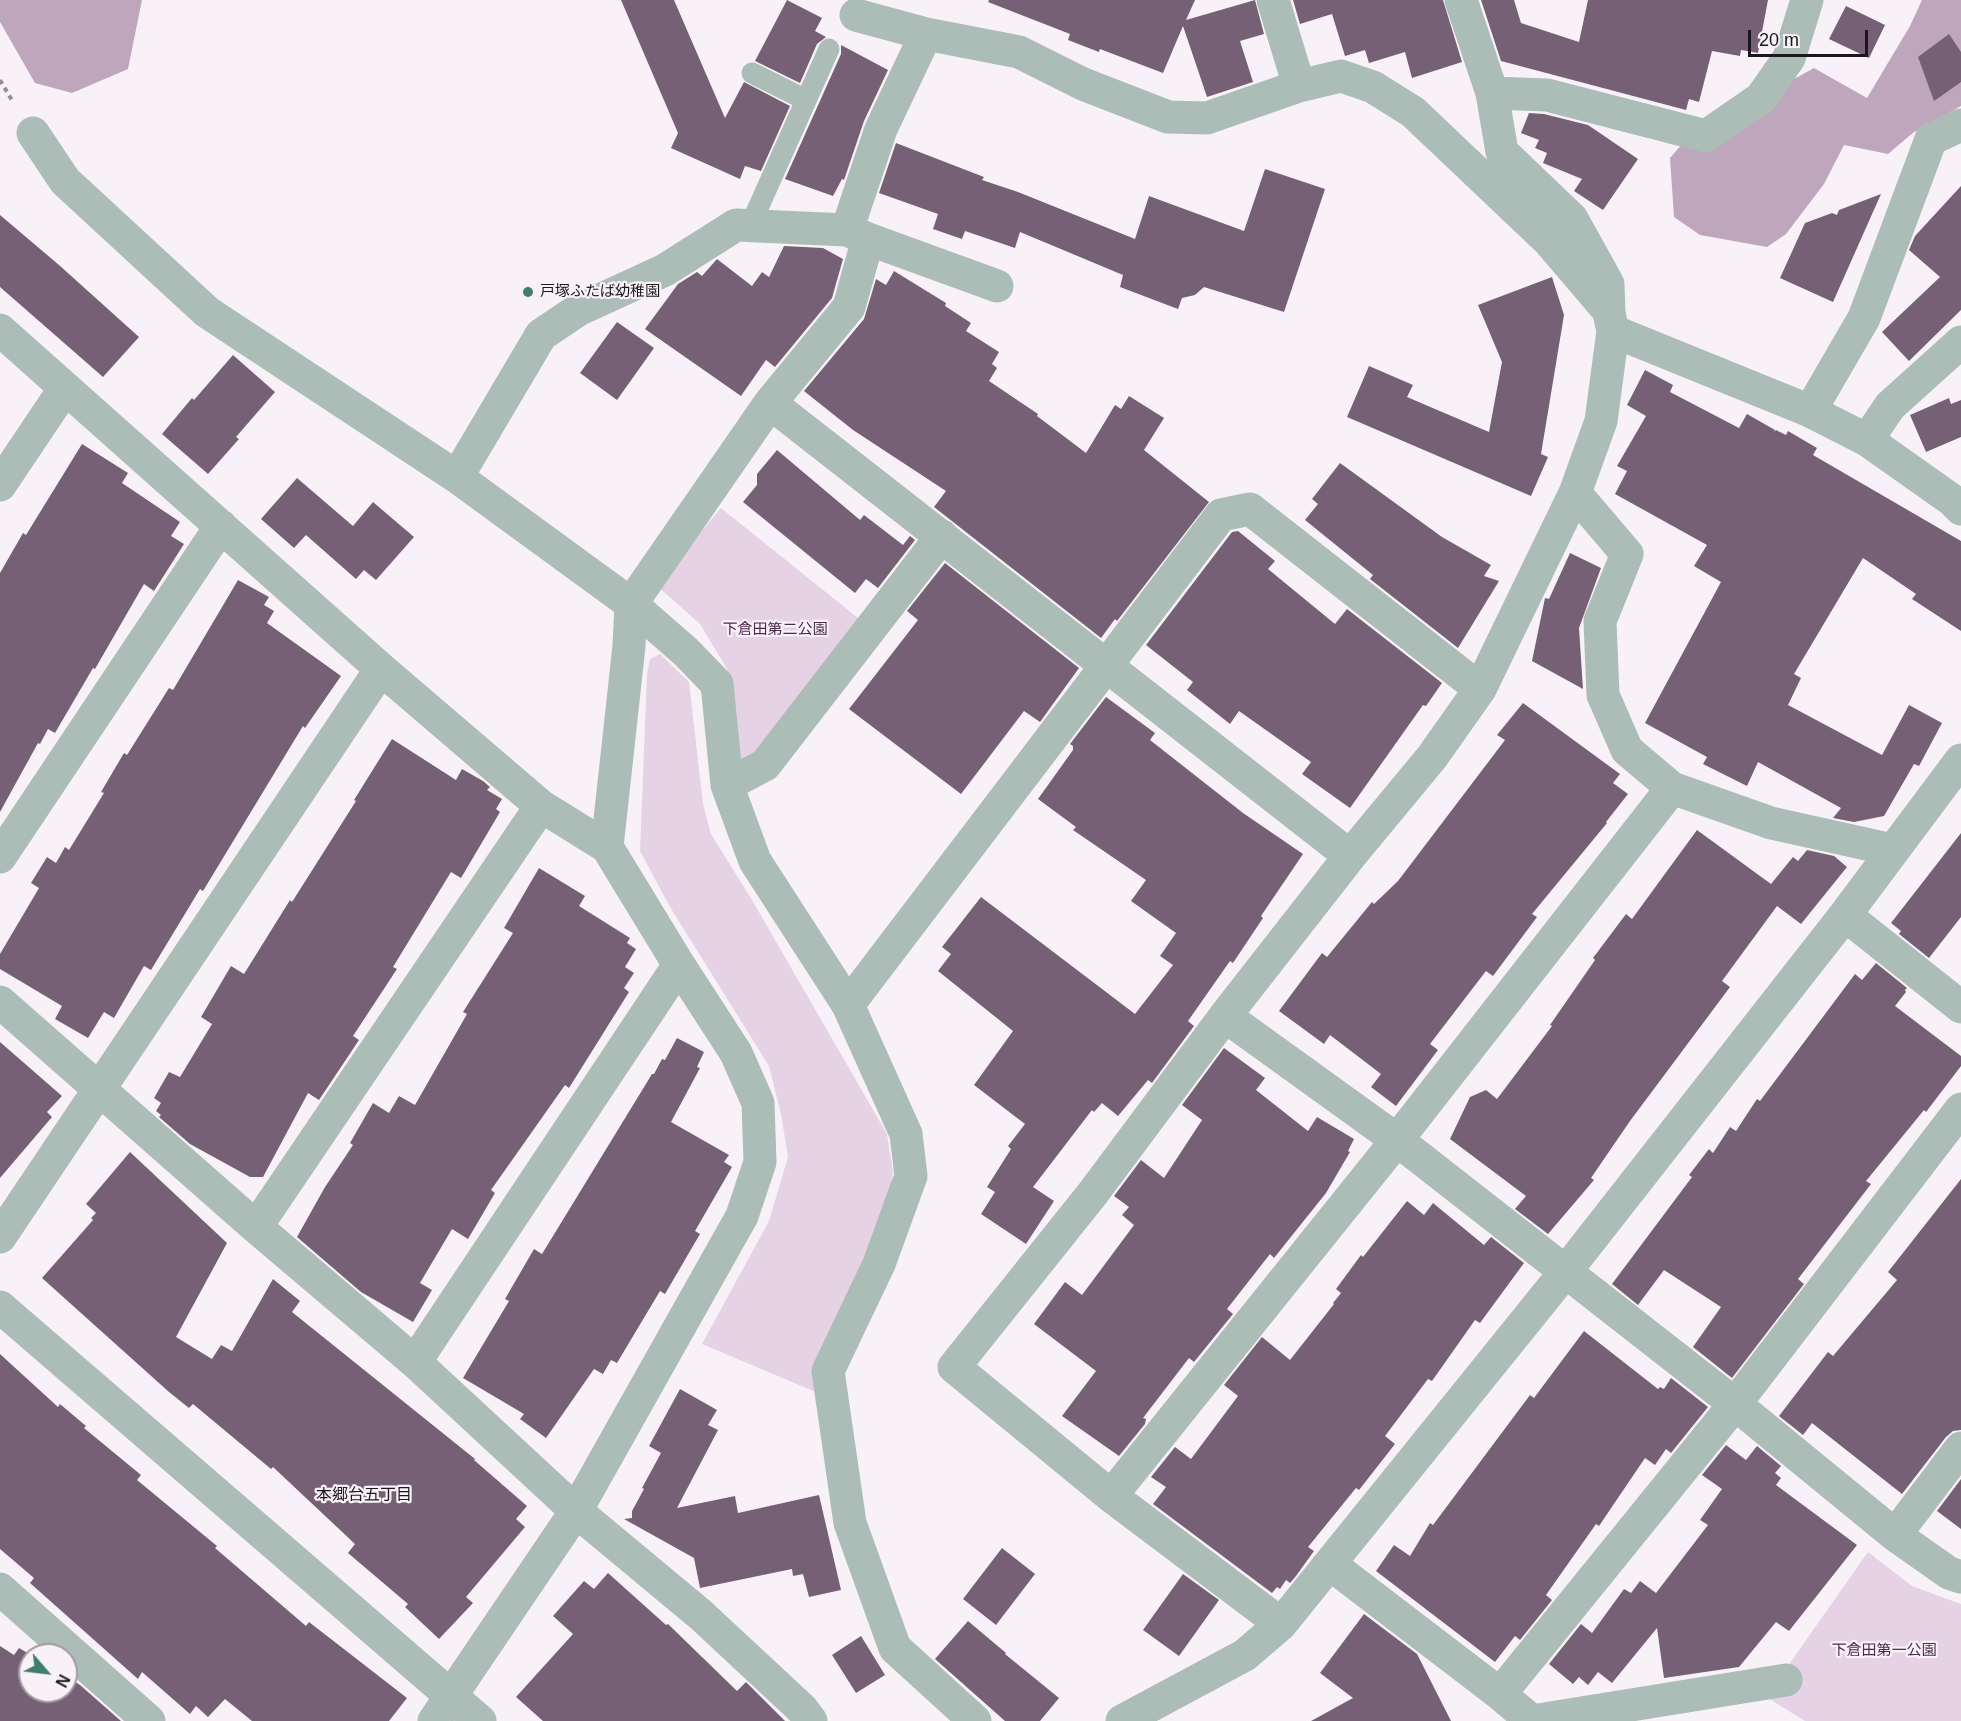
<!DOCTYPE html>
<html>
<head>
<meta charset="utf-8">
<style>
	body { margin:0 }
	#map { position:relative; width:1961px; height:1721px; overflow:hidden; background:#f8f2f8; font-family:Arial,sans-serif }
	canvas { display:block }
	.north { position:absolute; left:18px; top:1643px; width:60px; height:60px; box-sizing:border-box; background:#f8f2f8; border:2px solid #a09ba0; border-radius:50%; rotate:118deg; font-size:16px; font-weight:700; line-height:24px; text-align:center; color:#1b181b }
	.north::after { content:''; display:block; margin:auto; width:21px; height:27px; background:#407e6b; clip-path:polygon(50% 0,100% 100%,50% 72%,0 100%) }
	.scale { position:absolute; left:1748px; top:30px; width:120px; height:27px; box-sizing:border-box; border:3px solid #1b181b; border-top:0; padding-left:8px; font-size:18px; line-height:21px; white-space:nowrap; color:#1b181b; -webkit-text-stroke:4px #f8f2f8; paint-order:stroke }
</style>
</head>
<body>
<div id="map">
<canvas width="1961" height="1721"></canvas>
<div class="north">N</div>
<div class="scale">20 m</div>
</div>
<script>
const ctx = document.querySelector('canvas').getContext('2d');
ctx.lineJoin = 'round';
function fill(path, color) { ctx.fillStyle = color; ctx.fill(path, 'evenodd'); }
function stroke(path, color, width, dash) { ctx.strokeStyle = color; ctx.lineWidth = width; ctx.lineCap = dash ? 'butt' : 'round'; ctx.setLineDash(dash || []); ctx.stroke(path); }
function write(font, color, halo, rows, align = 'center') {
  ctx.font = font + ' Arial,"Noto Sans JP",sans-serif'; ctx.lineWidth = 4.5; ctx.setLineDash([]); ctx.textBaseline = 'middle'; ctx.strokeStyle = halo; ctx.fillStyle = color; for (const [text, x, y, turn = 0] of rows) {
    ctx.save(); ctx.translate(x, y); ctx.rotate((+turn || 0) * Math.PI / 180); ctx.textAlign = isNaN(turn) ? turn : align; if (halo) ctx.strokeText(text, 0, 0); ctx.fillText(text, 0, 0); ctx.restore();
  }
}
fill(new Path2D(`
	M721,508L863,622L755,755L739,765L727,669L700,624L656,585Z
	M660,654L689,682L703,804L711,834L752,900L887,1134L893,1172L881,1243L818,1393L702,1344L769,1221L788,1157L781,1114L769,1066L670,907L640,851L647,674L650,659Z
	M1868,1552L1912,1586L1961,1604V1721H1805L1766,1697Z`), '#e5d2e4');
fill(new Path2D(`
	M0,0H142L128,69L72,93L35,83L0,22Z
	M1922,0H1961V106L1914,132L1888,154L1844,145L1824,184L1786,234L1767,247L1700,235L1674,217L1670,158L1694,130L1745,106L1814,68L1867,98L1910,26Z`), '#bea6bd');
fill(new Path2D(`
	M621,0H674L725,118L744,82L790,106L761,171L745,166L740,179L671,148L678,133Z
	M787,0L822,18L815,31L826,37L817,44L800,83L755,61Z
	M989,0H1195L1186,20L1255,0L1264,34L1240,41L1253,82L1207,97L1183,26L1163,73L1100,49L1099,52L1068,40L1070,34L988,2Z
	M1293,0H1443L1462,62L1412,78L1405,52L1369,63L1365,50L1345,56L1332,14L1300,24Z
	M1481,0H1514L1521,23L1579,42L1588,0H1768L1758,53L1741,50L1740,56L1712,51L1699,102L1689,99L1686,110L1501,61Z
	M1846,6L1885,25L1869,58L1829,39Z
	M1949,34L1961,52V82L1934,101L1918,57Z
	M841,45L888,70L864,121L844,180L842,179L833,196L785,179L841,54Z
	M1529,113L1544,114L1588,125L1638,159L1603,210L1574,191L1582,179L1543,163L1547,153L1535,148L1539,140L1521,133Z
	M896,143L984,177L982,180L1018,192L1135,239L1149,196L1244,231L1265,169L1325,189L1284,312L1204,287L1195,295L1182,298L1178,309L1120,287L1123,275L1020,232L1015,248L965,231L962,239L933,229L938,214L879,193Z
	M1961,186V310L1909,361L1882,332L1940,277L1909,250L1915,236Z
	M1881,194L1833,302L1780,278L1805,223L1832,213L1837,215L1839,210Z
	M0,215L59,265L139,337L103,377L0,287Z
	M784,246L823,248L843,259L832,298L775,367L766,360L741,396L645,329L678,284L697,272L702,276L717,259L752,286L762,272L769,277Z
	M894,271L946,303L945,306L971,323L966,331L999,352L992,364L997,368L989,381L1038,414L1037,416L1086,453L1115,405L1121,409L1129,396L1164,418L1144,450L1209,502L1117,621L1115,619L1101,638L934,507L946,491L853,430L804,391L864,319L876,279L886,285Z
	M1552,277L1564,315L1541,454L1548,457L1531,496L1347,417L1369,366L1413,385L1407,397L1489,432L1502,362L1478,305Z
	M617,322L654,348L617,400L580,373Z
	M233,355L275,392L236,437L239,439L208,474L162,434L192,398L194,400Z
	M1645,370L1673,385L1670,392L1739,428L1747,414L1775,430L1774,432L1776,430L1786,435L1788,431L1817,448L1813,455L1961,541V631L1912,599L1916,594L1863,558L1794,674L1801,678L1788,705L1882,755L1909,705L1942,723L1919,766L1914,764L1884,816L1854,822L1833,818L1841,808L1758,762L1747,786L1703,764L1707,757L1645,723L1721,582L1694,566L1707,545L1615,494L1627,471L1617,466L1646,416L1627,405Z
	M1949,398L1951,404L1961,400V437L1926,452L1910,415Z
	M82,444L128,473L122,483L180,522L171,536L184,544L154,591L144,584L95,669L93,668L55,733L48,729L40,744L38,743L0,812V573L23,533L26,535Z
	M777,450L860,520L864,515L903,545L910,536L915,540L878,588L866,579L855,593L743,502L757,485V474Z
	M1340,463L1442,537L1491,565L1484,576L1499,581L1458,648L1370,579L1373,575L1305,520L1318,504L1312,499Z
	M297,478L353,526L373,502L414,537L376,580L364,570L356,579L306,535L294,548L261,519Z
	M1238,531L1275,561L1268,569L1335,624L1347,609L1442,683L1426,706L1423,705L1350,808L1302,774L1311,762L1239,711L1230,724L1187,690L1193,682L1146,645L1232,532Z
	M1570,553L1601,568L1579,628L1583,689L1532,661L1545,598L1549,599Z
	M945,563L1079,668L1040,722L1024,711L961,794L849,709L918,620L907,611Z
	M238,580L269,597L264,605L274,611L267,623L341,676L305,728L303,726L203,891L200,889L151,970L144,966L114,1018L104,1012L88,1038L55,1019L62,1006L0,969V954L39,888L31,883L47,857L56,863L65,847L69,850L104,793L101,792L124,753L127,755L169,688L173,690Z
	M1106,697L1155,733L1150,740L1243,813L1303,854L1261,916L1263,918L1233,963L1230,961L1188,1021L1194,1026L1152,1083L1148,1080L1118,1116L1102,1103L1094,1112L1092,1110L1033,1187L1054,1201L1026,1244L981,1214L995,1192L987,1187L1011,1149L1008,1146L1025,1124L974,1085L1013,1031L938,971L951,954L942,947L981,897L1135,1014L1173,965L1160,956L1176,933L1131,901L1146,880L1073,830L1076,827L1038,799L1073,750V746L1070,744Z
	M1523,703L1620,774L1613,783L1628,794L1606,822L1607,823L1532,914L1537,917L1493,976L1486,971L1430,1044L1438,1050L1396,1106L1371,1087L1381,1074L1330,1035L1324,1044L1279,1011L1322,953L1327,957L1372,902L1374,904L1398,881L1505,740L1497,735Z
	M392,739L456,780L462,769L483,781L490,787L487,790L502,799L496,809L500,812L461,878L451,872L393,967L397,969L353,1036L359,1040L319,1100L308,1093L263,1177H250L190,1144L159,1117L161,1115L156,1111L161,1103L154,1098L169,1072L180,1077L212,1024L201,1017L231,966L244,974L290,900L292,902L356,801L354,800Z
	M1697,830L1771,884L1793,857L1798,861L1807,850L1834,856L1847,867L1801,924L1777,906L1722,981L1730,987L1630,1121L1591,1178L1594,1180L1548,1234L1515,1209L1526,1196L1450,1139L1470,1097L1486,1090L1497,1099L1552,1026L1550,1025L1595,960L1593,958L1626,914L1632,919Z
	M1961,833V917L1929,958L1899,934L1901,931L1891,923Z
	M539,868L585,896L579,906L630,938L627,943L636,949L625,967L634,973L624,988L629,992L569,1088L565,1085L491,1190L495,1193L468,1239L452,1229L420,1283L432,1290L413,1322L361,1292L297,1237L325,1187L353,1145L350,1143L373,1103L389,1113L399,1096L415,1105L467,1014L463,1012L513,933L504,928Z
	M1876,963L1907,988L1905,990L1906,992L1895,1006L1961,1056V1066L1926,1112L1924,1110L1866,1181L1871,1184L1798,1279L1804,1284L1732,1378L1693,1347L1721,1307L1664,1270L1638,1305L1612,1284L1692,1177L1689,1175L1709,1149L1713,1153L1730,1127L1736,1131L1757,1099L1760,1101L1855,974L1862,980Z
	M677,1038L704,1052L697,1067L700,1068L671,1122L729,1155L724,1162L732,1167L695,1231L700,1234L665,1294L660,1291L617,1363L611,1360L603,1374L594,1369L546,1438L520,1419L524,1414L463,1378L509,1301L505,1299L534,1249L542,1254L652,1074H654L662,1059L665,1060Z
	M0,1042L62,1096L47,1112L52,1117L0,1178Z
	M1224,1048L1265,1078L1256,1090L1308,1131L1317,1117L1354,1139L1348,1151L1350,1152L1326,1193L1274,1258L1270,1254L1227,1309L1233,1314L1194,1362L1189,1358L1143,1418L1146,1419L1145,1424L1119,1456L1062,1416L1096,1371L1034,1324L1065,1282L1082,1295L1134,1225L1122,1215L1129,1207L1114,1196L1141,1160L1164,1178L1202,1120L1182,1105Z
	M130,1152L227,1243L176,1337L212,1359L221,1345L232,1351L273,1279L300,1301L292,1312L475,1459L474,1460L527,1506L516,1519L525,1527L466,1597L473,1603L439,1639L405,1607L408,1604L348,1553L355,1544L273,1467L271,1469L193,1404L189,1408L169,1392L42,1278L93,1220L91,1218L96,1213L86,1204Z
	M1961,1179V1430L1953,1431L1946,1437L1902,1494L1812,1423L1803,1435L1779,1416L1828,1352L1833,1356L1897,1280L1888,1272Z
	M1407,1201L1424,1215L1433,1203L1484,1245L1491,1237L1524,1263L1480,1323L1475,1320L1432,1381L1428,1379L1385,1436L1395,1444L1359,1490L1356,1488L1308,1547L1314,1551L1296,1576L1290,1583L1286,1580L1280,1589L1277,1587L1272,1593L1153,1504L1166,1487L1151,1477L1175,1447L1191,1459L1238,1396L1224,1385L1262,1337L1290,1360L1334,1304L1333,1303L1341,1293L1336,1289L1361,1255L1363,1257Z
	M1584,1331L1658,1389L1660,1387L1664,1389L1671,1378L1708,1407L1671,1453L1666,1449L1655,1465L1645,1458L1599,1526L1596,1524L1546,1595L1552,1600L1520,1640L1515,1636L1495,1662L1376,1571L1394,1545L1410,1556L1430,1523L1433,1525L1530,1395L1534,1398Z
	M0,1354L58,1407L60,1404L86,1426L84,1428L141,1475L137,1480L217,1546L215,1548L306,1626L309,1622L407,1698L389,1721H252L225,1699L208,1717L196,1706L190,1714L142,1672L138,1679L30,1583L34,1578L0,1549Z
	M680,1389L717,1410L708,1425L718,1430L677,1508L735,1496L738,1513L819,1495L841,1590L809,1597L803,1574L793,1576L792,1569L700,1588L694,1558L624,1519L632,1518V1511L644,1489L642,1488L661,1453L649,1446Z
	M1726,1445L1746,1460L1757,1446L1781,1466L1775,1473L1781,1478L1776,1485L1857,1545L1789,1631L1776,1622L1739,1667L1664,1678L1657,1628L1612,1683L1598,1672L1588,1685L1579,1677L1573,1684L1549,1664L1581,1624L1592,1633L1624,1589L1631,1593L1640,1581L1656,1593L1708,1525L1700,1520L1722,1489L1702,1475Z
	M1961,1479V1529L1937,1511Z
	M1002,1548L1035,1574L996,1625L963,1599Z
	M608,1573L666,1625L668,1624L737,1691L746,1682L785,1721H543L516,1697L573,1634L553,1616L584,1581L594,1589Z
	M1183,1574L1219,1600L1179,1656L1143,1630Z
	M1364,1614L1417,1654L1451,1721H1311L1353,1698L1320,1673Z
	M968,1621L1006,1653L1005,1654L1059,1698L1040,1721H1005L935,1659Z
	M861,1636L885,1675L856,1693L832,1655Z
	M0,1646L14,1655L19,1648L31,1655L30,1691H66V1676L80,1685L121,1721H0Z`), '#766076');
stroke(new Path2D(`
	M0,80L13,102`), '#938e93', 4, [4.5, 4.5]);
stroke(new Path2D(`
	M752,73L806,100
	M750,226L829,49`), '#acbcb6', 21);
stroke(new Path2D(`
	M1273,0L1299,86
	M1461,0L1492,93
	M856,15L926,34
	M33,133L65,181L207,312L457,477L631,604L686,652L717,684L727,785L755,861L848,1005L906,1134L911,1176L879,1264L828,1371L850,1523L895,1648L975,1721
	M847,230L881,129L926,34L1019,52L1083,84L1168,117L1207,118L1299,86L1341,76L1373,87L1413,112L1549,241L1607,309
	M868,239L997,286
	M0,330L381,669L541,806L607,847L679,965L736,1053L758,1103L760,1162L742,1216L576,1511L434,1721
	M1613,331L1810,411L1867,440L1952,500L1961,509
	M1810,411L1864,318L1931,139L1961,125
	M1867,440L1890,406L1961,342
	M457,477L541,335L578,310L665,270L736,225L847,230L868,239L849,307L770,403
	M0,485L65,388
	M1575,493L1627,554L1600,621L1603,695L1627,750L1672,788L1771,823L1893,850
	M727,785L765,765L942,536
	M607,847L629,646L631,604L770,403L1350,856
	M0,857L221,526
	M1845,915L1961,1007
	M0,1002L256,1227L415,1362L576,1511L701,1615L802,1709L811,1721
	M848,1005L1221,515L1250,509L1480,689
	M1225,1016L1397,1140L1735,1404L1895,1535L1949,1573L1961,1577
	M256,1227L541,806
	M0,1237L381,669
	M415,1362L679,965
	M1111,1496L1397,1140L1672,788
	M1895,1535L1961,1448
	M1330,1564L1500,1694L1532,1721L1786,1680
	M0,1589L149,1721
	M1281,1624L1111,1496L954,1367L1093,1193L1225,1016L1350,856L1432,757L1480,689L1575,493L1601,421L1613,331L1609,313L1608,284L1572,219L1502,152L1492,93L1547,95L1706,136L1761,98L1789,58L1807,0
	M1500,1694L1735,1404L1961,1109
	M1122,1721L1245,1655L1281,1624L1566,1271L1845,915L1961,760`), '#acbcb6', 33);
stroke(new Path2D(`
	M0,1307L480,1721`), '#acbcb6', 33);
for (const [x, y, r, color] of [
	[528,292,6,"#407e6b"]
]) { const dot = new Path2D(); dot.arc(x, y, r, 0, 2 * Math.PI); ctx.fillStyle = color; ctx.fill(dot); stroke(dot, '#f8f2f8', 2); }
write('15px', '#1b181b', '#f8f2f8', [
	["戸塚ふたば幼稚園",540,292]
], 'left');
write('15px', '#4c2a4c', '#f8f2f8', [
	["下倉田第二公園",775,630],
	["下倉田第一公園",1884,1651]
]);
write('16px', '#1b181b', '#f8f2f8', [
	["本郷台五丁目",364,1496]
]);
</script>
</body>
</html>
